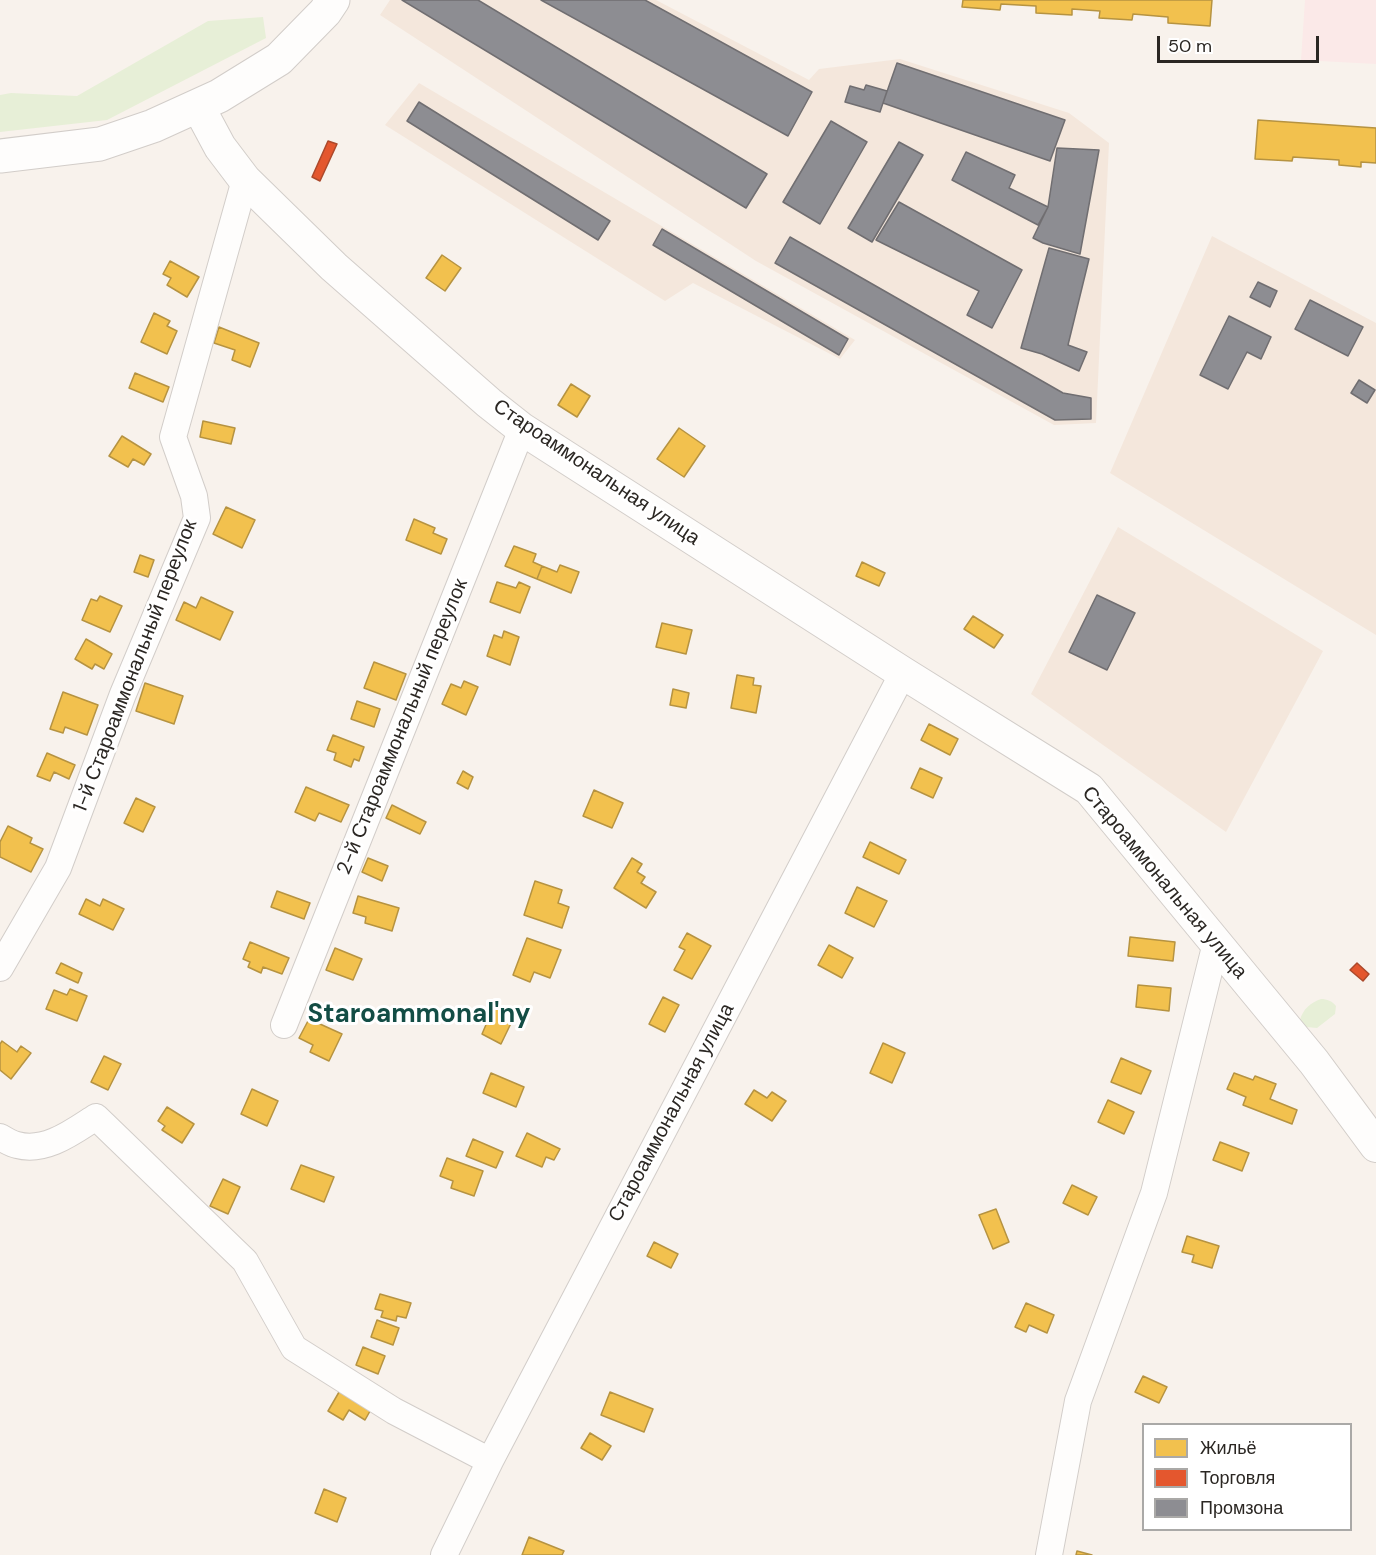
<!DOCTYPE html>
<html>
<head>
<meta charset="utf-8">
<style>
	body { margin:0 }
	#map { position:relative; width:1376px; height:1555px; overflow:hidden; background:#f8f2ec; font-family:"DM Sans",sans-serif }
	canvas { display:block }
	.legend { position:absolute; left:1142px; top:1423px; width:210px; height:108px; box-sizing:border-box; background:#fff; border:2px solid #aaa9a7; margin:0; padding:8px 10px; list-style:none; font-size:18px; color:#2b2723 }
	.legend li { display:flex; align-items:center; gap:12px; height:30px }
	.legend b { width:30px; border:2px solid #aaa9a7 }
	.scale { position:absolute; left:1157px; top:36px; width:162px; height:27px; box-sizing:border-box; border:3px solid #2b2723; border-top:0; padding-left:8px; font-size:18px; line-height:21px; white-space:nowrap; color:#2b2723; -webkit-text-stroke:4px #fff; paint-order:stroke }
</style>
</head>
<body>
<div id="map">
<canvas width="1376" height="1555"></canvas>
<ul class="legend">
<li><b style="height:16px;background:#f2c14e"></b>Жильё</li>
<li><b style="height:16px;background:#e4572e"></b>Торговля</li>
<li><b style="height:16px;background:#8d8d92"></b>Промзона</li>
</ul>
<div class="scale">50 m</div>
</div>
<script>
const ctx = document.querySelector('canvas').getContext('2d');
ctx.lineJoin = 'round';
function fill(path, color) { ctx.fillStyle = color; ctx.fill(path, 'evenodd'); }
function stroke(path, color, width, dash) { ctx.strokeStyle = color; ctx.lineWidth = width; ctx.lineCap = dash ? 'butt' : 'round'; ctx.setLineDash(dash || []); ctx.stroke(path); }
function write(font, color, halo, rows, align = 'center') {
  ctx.font = font + ' "DM Sans",sans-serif'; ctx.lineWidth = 6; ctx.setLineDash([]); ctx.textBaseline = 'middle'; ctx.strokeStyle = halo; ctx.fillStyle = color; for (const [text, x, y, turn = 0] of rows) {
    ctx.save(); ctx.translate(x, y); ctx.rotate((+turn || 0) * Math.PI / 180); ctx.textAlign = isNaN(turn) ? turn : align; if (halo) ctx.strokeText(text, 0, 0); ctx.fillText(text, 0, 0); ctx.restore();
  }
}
fill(new Path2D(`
	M390,0H656L809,80L819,69L900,59L1069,113L1109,143L1096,423L1054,425L756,261L380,15Z
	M419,83L855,340L840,359L693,283L665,301L385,125Z
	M1212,236L1376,323V635L1110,473Z
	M1118,527L1323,651L1226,832L1031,694Z`), '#f4e7dc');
fill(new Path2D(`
	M1305,0H1376V64L1301,60Z`), '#fbe9e8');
fill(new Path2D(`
	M263,17L266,38L107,120L0,132V95L11,93L77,96L208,21Z
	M1321,999C1327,999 1332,1001 1336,1006L1335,1014L1317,1028L1306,1027L1300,1020C1303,1009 1310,1003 1321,999Z`), '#e7efd7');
const homes = new Path2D(`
	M963,0H1212L1210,26L1168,23V17L1133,14L1132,20L1099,18L1100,11L1072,9V15L1036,13V6L1001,4L1000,10L962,7Z
	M1258,120L1376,128V163L1361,162V167L1339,165V160L1293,157L1292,161L1255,159Z
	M442,255L461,268L445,291L426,278Z
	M170,261L199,277L187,297L167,285L171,278L163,274Z
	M154,313L170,321L167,326L177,331L167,354L141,342Z
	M219,327L259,343L250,367L232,360L235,350L214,343Z
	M135,373L169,387L163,402L129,388Z
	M571,384L590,396L577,417L558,405Z
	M203,421L235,428L231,444L200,437Z
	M679,428L705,446L684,477L657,459Z
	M122,436L151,454L144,465L133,459L128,467L109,456Z
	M226,507L255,520L242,548L213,534Z
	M414,519L435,528L433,533L447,539L441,554L406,540Z
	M514,546L536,554L533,562L542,566L537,579L505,566Z
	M140,555L154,560L148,577L134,572Z
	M862,562L885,573L879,586L856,576Z
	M560,565L579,572L571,593L537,579L542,566L557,572Z
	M497,582L516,588L519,582L530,587L520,613L490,602Z
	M100,596L122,606L110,632L82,620L91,599L97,601Z
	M201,597L233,612L220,640L176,620L184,602L196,608Z
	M973,616L1003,635L994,648L964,629Z
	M662,623L692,630L686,654L656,647Z
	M504,631L519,637L510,665L487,656L494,635L502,638Z
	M86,639L112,654L104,669L95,664L92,669L75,659Z
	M374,662L406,674L396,700L364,688Z
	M737,675L754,678L753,685L761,686L756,713L731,708Z
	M464,681L478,687L466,715L442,704L451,684L461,688Z
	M145,683L183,696L174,724L136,711Z
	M673,689L689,693L686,708L670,705Z
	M63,692L98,705L87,735L65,727L63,733L50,729Z
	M357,701L380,709L374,727L351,719Z
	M929,724L958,739L950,755L921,740Z
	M333,735L364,747L359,761L354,759L351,767L334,760L336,753L327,750Z
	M47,753L75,765L69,779L54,772L50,781L37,776Z
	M920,768L942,778L933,798L911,788Z
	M463,771L473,777L468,789L457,783Z
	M306,787L349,805L341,822L319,813L315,821L295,812Z
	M594,790L623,803L612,828L583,816Z
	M136,798L155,807L143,832L124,823Z
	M392,805L426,822L420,834L386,818Z
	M8,826L32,838L30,843L43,849L31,872L0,857V842Z
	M870,842L906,860L899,874L863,857Z
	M368,858L388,866L382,881L362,872Z
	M632,858L642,864L637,872L645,877L641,883L656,892L646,908L614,888Z
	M535,881L562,890L558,903L569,907L562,928L524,915Z
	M857,887L887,901L874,927L845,913Z
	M277,891L310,903L304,919L271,907Z
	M358,896L399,908L392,931L365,923L366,917L353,913Z
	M86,899L100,906L103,899L124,909L113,930L79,914Z
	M687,933L711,946L692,979L674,970L685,950L679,947Z
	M1130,937L1175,942L1173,961L1128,956Z
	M527,938L561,950L550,978L534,972L530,982L513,975Z
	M250,942L289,958L282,974L263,967L261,973L248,967L250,962L243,959Z
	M829,945L853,958L842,978L818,965Z
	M335,948L362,959L353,980L326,970Z
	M61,963L82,973L78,983L56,973Z
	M1138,985L1171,988L1169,1011L1136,1007Z
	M70,989L87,996L77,1021L46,1009L54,990L67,995Z
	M663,997L679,1005L665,1032L649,1024Z
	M491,1005L515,1015L501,1044L482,1034L488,1020L485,1018Z
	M309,1019L342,1034L329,1061L310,1052L313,1045L299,1038Z
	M2,1041L17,1052L21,1046L31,1053L11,1079L0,1070V1044Z
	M883,1043L905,1053L892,1083L870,1073Z
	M104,1056L121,1064L108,1090L91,1082Z
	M1121,1058L1151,1071L1141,1094L1111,1082Z
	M491,1073L524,1087L516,1107L483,1093Z
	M1234,1073L1253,1080L1255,1076L1276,1084L1270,1099L1297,1110L1292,1124L1243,1105L1246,1097L1227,1089Z
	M252,1089L278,1101L267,1126L241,1114Z
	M754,1090L767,1098L772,1092L786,1101L772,1121L745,1104Z
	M1108,1100L1134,1112L1124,1134L1098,1122Z
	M167,1107L194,1124L182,1143L162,1130L165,1126L158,1121Z
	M527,1133L560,1149L554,1160L546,1157L542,1167L516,1156Z
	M473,1139L503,1152L496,1168L466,1156Z
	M1220,1142L1249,1153L1242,1171L1213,1160Z
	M447,1158L483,1171L474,1196L451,1188L453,1181L440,1176Z
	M301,1165L334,1177L324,1202L291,1189Z
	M223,1179L240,1187L228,1214L210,1206Z
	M1072,1185L1097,1197L1088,1215L1063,1203Z
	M996,1209L1009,1242L993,1249L979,1215Z
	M1187,1236L1219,1246L1212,1268L1192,1262L1194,1255L1182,1252Z
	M654,1242L678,1254L671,1268L647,1256Z
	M380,1294L411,1303L406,1318L397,1316L396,1321L381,1317L383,1311L375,1309Z
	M1026,1303L1054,1315L1047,1333L1029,1325L1026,1332L1015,1327Z
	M377,1320L399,1328L393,1345L371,1337Z
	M363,1347L385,1356L378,1374L356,1365Z
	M1143,1376L1167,1387L1159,1403L1135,1392Z
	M342,1387L374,1404L365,1420L349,1410L343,1420L328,1411Z
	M610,1392L653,1409L644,1432L601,1415Z
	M590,1433L611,1446L602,1460L581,1448Z
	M324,1489L346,1498L337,1522L315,1513Z
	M529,1537L564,1551L562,1555H522Z
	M1077,1551L1092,1555H1076Z`);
fill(homes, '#f2c14e');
stroke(homes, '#b69341', 1.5);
const shops = new Path2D(`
	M328,141L337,144L320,181L312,177Z
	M1357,963L1369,974L1363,981L1350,970Z`);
fill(shops, '#e4572e');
stroke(shops, '#ac492b', 1.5);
const industry = new Path2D(`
	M402,0H478L767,174L746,208Z
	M541,0H645L812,92L788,136Z
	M897,63L1065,120L1050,161L883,103Z
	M866,85L887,91L880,112L845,102L850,86L864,90Z
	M419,102L610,221L598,240L407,121Z
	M831,121L867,142L820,224L783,202Z
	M899,142L923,155L872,242L848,228Z
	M1057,148L1099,150L1080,254L1043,243L1033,238L1048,207Z
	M966,152L1015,175L1009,188L1048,207L1038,225L952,180Z
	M899,202L1022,270L992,328L967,315L979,291L876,240Z
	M662,229L848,339L839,355L653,245Z
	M790,237L1063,393L1091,398V419L1055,420L775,263Z
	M1049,248L1089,259L1068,345L1087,352L1079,371L1042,354L1021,348Z
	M1258,282L1277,291L1270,307L1250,297Z
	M1310,300L1363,327L1348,356L1295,329Z
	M1229,316L1271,337L1261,359L1247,352L1228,389L1200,375Z
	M1359,380L1375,390L1367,403L1351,393Z
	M1097,595L1135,613L1107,670L1069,652Z`);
fill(industry, '#8d8d92');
stroke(industry, '#706e71', 1.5);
const minor = new Path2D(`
	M0,968L58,868L123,694L197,518L194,496L173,437L245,180
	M284,1025L522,429
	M0,1137C5,1140 12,1144 17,1145C46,1153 74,1131 96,1117L245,1261L294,1348L394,1411L490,1461
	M444,1555L490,1461L903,673
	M1049,1555L1078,1401L1154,1193L1216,943`);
const tertiary = new Path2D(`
	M198,106L220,147L245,180L334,267L489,403L522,429L903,673L1089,789L1314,1062L1376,1146`);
const secondary = new Path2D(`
	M0,156L100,144L153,126L219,96L279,59L325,12L333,0`);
stroke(minor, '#d2cdc9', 28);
stroke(tertiary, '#d2cdc9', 34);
stroke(secondary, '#d2cdc9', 35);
stroke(minor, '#fefdfc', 26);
stroke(tertiary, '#fefdfc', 32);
stroke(secondary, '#fefdfc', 33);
write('20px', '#2b2723', '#fff', [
	["Староаммональная улица",596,473,34],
	["1-й Староаммональный переулок",136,666,-69],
	["2-й Староаммональный переулок",403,727,-68],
	["Староаммональная улица",1164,883,50],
	["Староаммональная улица",672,1113,-62]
]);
write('bold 26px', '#134d45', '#fff', [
	["Staroammonal'ny",419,1015]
]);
</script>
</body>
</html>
